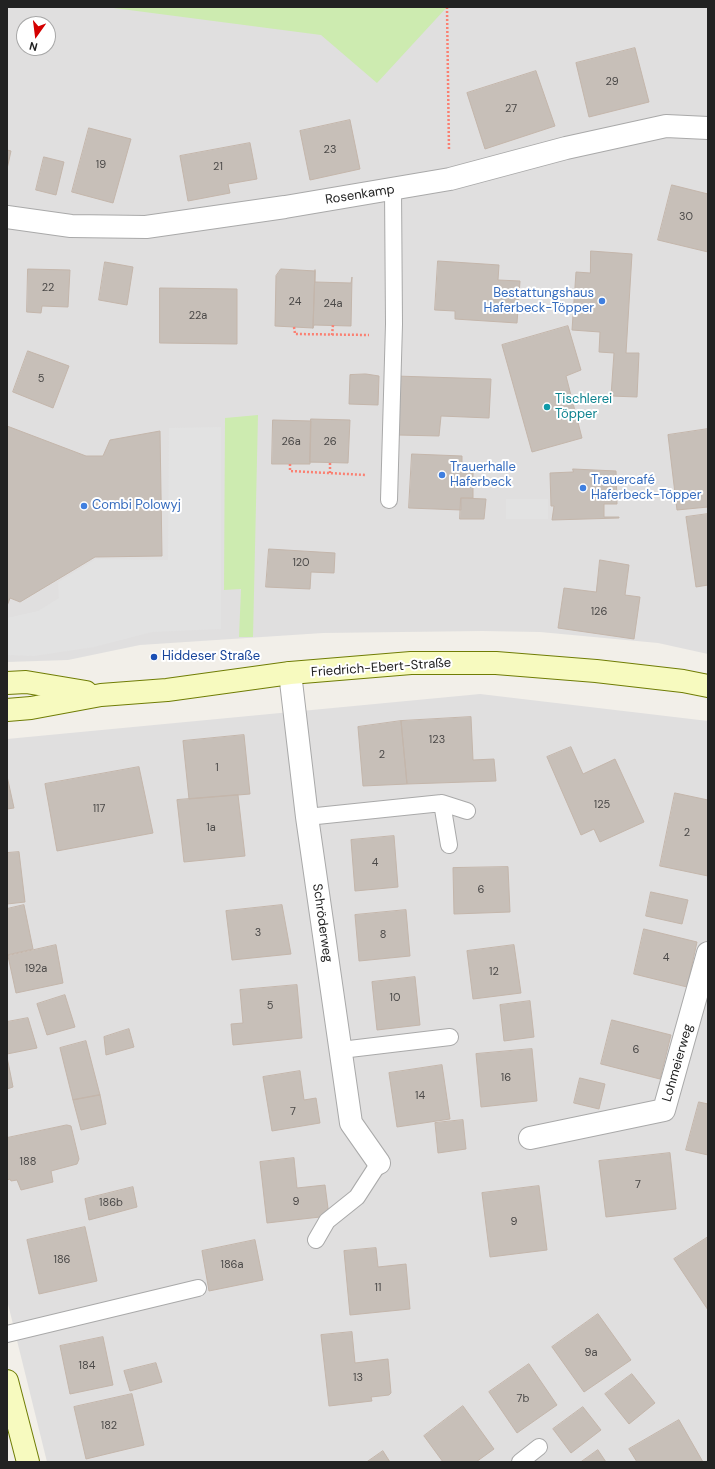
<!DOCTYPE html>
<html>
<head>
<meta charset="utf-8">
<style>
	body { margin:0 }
	#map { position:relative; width:715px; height:1469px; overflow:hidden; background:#f2efe9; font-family:"DM Sans",sans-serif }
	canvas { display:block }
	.frame { position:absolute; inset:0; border:8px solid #222; pointer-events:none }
	.north { position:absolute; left:16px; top:16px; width:40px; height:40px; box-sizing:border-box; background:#fff; border:1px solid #a7a7a7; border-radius:50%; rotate:194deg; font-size:11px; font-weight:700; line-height:16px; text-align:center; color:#222 }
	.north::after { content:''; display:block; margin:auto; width:14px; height:18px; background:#d40000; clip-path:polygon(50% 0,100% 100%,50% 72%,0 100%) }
</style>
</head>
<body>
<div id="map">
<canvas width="715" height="1469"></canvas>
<div class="frame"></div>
<div class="north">N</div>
</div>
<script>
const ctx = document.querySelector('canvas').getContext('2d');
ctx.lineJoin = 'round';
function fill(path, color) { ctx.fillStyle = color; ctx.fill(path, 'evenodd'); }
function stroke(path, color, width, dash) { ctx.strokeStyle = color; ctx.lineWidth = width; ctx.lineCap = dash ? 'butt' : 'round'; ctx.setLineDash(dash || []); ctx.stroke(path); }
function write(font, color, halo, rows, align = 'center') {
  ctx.font = font + ' "DM Sans",sans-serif'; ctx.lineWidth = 4; ctx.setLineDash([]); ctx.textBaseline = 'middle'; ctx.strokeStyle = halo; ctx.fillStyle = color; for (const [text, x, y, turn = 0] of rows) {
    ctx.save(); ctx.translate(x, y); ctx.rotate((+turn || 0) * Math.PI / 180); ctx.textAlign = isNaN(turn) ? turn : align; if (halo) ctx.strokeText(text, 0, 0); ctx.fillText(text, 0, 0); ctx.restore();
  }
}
fill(new Path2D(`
	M7,7H708V654L658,643L540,632L482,631L323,633L140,645L68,660L7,662ZM24,24H48V48H24Z
	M480,694L708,721V1462H47L7,1300V739Z`), '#e0dfdf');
fill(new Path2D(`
	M106,7H447L377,83L321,35Z
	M258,415L253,637H239L241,589L224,590L225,418Z`), '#cdebb0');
fill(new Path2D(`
	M221,427V629L152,632L94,647L34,656L7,655V618L38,611L59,598L58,582L96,559L168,560L169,428Z
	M506,499H548V519H506Z`), '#e2e2e2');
const building = new Path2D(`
	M635,48L649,102L589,117L576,63Z
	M536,71L555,126L485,149L467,93Z
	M350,120L360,169L310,180L300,131Z
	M89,128L131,139L113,203L72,192Z
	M250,143L257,179L228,184L230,193L188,201L180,156Z
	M7,150L11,151L7,169Z
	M44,157L64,162L56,195L36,190Z
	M672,185L708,194V252L658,240Z
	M591,251L632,254L626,353H639L637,397L611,396L614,353L599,352L600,332L572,330L576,272L590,273Z
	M438,261L499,265L498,280L520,281L517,323L455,319V311L435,310Z
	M105,262L133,267L127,305L99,300Z
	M28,269L70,270L68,307L42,306L41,313L27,312Z
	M281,269L315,271L313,328L275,326L276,276Z
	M315,270V282L351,283L352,277L351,326L314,325L313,328Z
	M160,288L237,289V344L160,343Z
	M568,326L581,370L566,376L582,438L532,452L502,345Z
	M28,351L69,366L53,408L13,392Z
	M366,374L379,376L378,405L349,404L350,375Z
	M395,376L491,379L489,418L441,416L439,436L398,435Z
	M311,419L350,420L348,463L310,462Z
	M273,420L311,421L310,464H272Z
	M7,426L86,456H103L110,440L160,431L162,556L95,557L20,602L10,598L7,606Z
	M708,429V507L677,510L668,435Z
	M412,454L462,456V467L473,468V498H461V510L409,508Z
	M573,469L616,471L617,504H604V517H619V518L552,520L554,506H551L550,473L573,472Z
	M461,498L486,499L484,519H460Z
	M708,514V585L696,587L686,517Z
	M269,549L335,553L334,573L311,572L310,589L266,587Z
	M600,560L629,565L625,595L640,597L634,639L558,628L564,588L596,592Z
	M471,717L473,760L494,759L496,781L407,784L401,721Z
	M401,721L407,784L363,786L358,727Z
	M244,735L250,794L189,799L183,741Z
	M571,747L583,774L615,759L644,822L600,842L594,829L581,835L547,757Z
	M139,767L153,833L57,851L45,784Z
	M7,776L14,808L7,809Z
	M675,793L708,800V876L660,866Z
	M238,795L245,856L184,862L177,800Z
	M394,836L398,887L355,891L351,840Z
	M19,852L25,902L7,904V853Z
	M508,867L510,912L454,914L453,868Z
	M651,892L688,900L682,924L646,916Z
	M24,905L33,949L7,955V909Z
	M282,905L291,954L232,960L226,911Z
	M406,910L410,956L359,961L355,915Z
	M644,929L697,942L687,987L634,974Z
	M56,945L63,983L16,993L8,956Z
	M514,945L521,993L473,999L467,951Z
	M415,977L420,1025L377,1030L372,982Z
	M297,985L302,1038L233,1045L231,1024L243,1023L240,990Z
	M65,995L75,1027L47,1035L37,1004Z
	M530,1001L534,1037L504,1041L500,1005Z
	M28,1018L37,1048L7,1054V1022Z
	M612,1020L671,1035L660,1079L601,1064Z
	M129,1029L134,1047L106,1055L104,1037Z
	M86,1041L100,1095L73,1100L60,1048Z
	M532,1049L537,1101L481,1107L476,1054Z
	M7,1057L13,1087L7,1089Z
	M442,1065L450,1119L397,1127L389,1073Z
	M300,1071L304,1100L316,1098L320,1123L272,1131L263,1077Z
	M580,1078L605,1084L599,1109L574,1103Z
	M100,1095L106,1124L81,1130L73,1100Z
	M699,1102L708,1104V1155L686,1150Z
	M463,1120L466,1149L438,1153L435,1123Z
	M67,1125L71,1126L79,1159L77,1164L51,1171L53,1182L21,1190L17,1180L11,1181L10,1179L7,1180V1138Z
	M670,1153L676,1209L606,1217L599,1161Z
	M294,1158L297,1188L325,1185L329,1216L267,1223L260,1162Z
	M539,1186L547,1250L490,1257L482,1193Z
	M133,1187L137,1207L89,1220L85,1199Z
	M85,1227L97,1281L39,1294L27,1240Z
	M708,1237V1310L674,1259Z
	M255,1240L263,1280L209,1291L202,1251Z
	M376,1248L378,1267L406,1264L410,1309L350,1315L344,1251Z
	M598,1314L631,1360L584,1392L552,1347Z
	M352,1332L355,1363L388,1359L391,1393L389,1395L371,1397L372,1401L329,1406L321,1335Z
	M103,1337L113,1385L70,1394L60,1346Z
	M156,1363L162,1382L130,1391L124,1371Z
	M529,1364L557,1405L517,1433L489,1392Z
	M632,1374L655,1403L629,1424L605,1394Z
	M132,1394L144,1445L86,1459L74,1407Z
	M463,1406L494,1449L476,1462H443L424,1436Z
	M583,1407L601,1430L571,1453L553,1429Z
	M679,1420L703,1462H637L629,1449Z
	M598,1450L606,1462H581Z
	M383,1451L390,1462H367Z`);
fill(building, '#c7bfb8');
stroke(building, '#c4b6ab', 1);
const lane = new Path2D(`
	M389,500L394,324L393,189
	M442,803L449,845
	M307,817L442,803L467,811
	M341,1050L450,1037
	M316,1240L327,1221L357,1197L379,1163
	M7,1334L198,1288
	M520,1462L539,1447`);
const street = new Path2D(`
	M7,217L71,226L146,227L285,207L450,179L566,148L666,126L708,128
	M290,673L307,817L351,1123L379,1163
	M530,1138L664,1110L708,953`);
const secondary = new Path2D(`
	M7,683L26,682L86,692
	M7,710L31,708L101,695L167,690L290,673L411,663H496L596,671L683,681L708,686
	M7,1381L28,1462`);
stroke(lane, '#a9a9a9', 18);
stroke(street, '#a9a9a9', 24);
stroke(secondary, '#707d05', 24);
stroke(new Path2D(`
	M447,7L449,151
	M294,327L295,334L369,335
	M332,335L333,325
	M330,463V474
	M290,464V471L366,475`), '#fa8072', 2.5, [2, 2]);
stroke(lane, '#fff', 16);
stroke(street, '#fff', 22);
stroke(secondary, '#f7fabf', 22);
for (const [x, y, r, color] of [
	[602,301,4,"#3f7fe0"],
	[547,407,4,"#0f9aa8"],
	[442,475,4,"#3f7fe0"],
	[583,488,4,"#3f7fe0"],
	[84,506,4,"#3f7fe0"],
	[154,657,4,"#1a4fb4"]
]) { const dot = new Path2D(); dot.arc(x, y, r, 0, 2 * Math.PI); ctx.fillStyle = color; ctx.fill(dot); stroke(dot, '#fff', 1.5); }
write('11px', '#4b4948', null, [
	["29",612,82],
	["27",511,109],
	["23",330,150],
	["19",101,165],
	["21",218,167],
	["30",686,217],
	["22",48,288],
	["24",295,302],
	["24a",333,304],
	["22a",198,316],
	["5",41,379],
	["26a",291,442],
	["26",330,442],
	["120",301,563],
	["126",599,612],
	["123",437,740],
	["2",382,755],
	["1",217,768],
	["125",602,805],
	["117",99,809],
	["1a",211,828],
	["2",687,833],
	["4",375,863],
	["6",481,890],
	["3",258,933],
	["8",383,935],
	["4",666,958],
	["192a",36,969],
	["12",494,972],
	["10",395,998],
	["5",270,1006],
	["6",636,1050],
	["16",506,1078],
	["14",420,1096],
	["7",293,1112],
	["188",28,1162],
	["7",638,1185],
	["9",296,1202],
	["186b",111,1203],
	["9",514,1222],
	["186",62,1260],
	["186a",232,1265],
	["11",378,1288],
	["9a",591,1353],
	["184",87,1366],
	["13",358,1378],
	["7b",523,1399],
	["182",109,1426]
]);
write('13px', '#222', '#fff', [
	["Rosenkamp",360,195,-9],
	["Friedrich-Ebert-Straße",381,668,-4],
	["Schröderweg",322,923,82],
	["Lohmeierweg",678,1063,-74]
]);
write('13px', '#366cbe', '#fff', [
	["Bestattungshaus",594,294,"right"],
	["Haferbeck-Töpper",594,309,"right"],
	["Trauerhalle",450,468],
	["Haferbeck",450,483],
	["Trauercafé",591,481],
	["Haferbeck-Töpper",591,496],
	["Combi Polowyj",92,506]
], 'left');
write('13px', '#0d838f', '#fff', [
	["Tischlerei",555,400],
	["Töpper",555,415]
], 'left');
write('13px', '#164399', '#fff', [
	["Hiddeser Straße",162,657]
], 'left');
</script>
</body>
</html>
